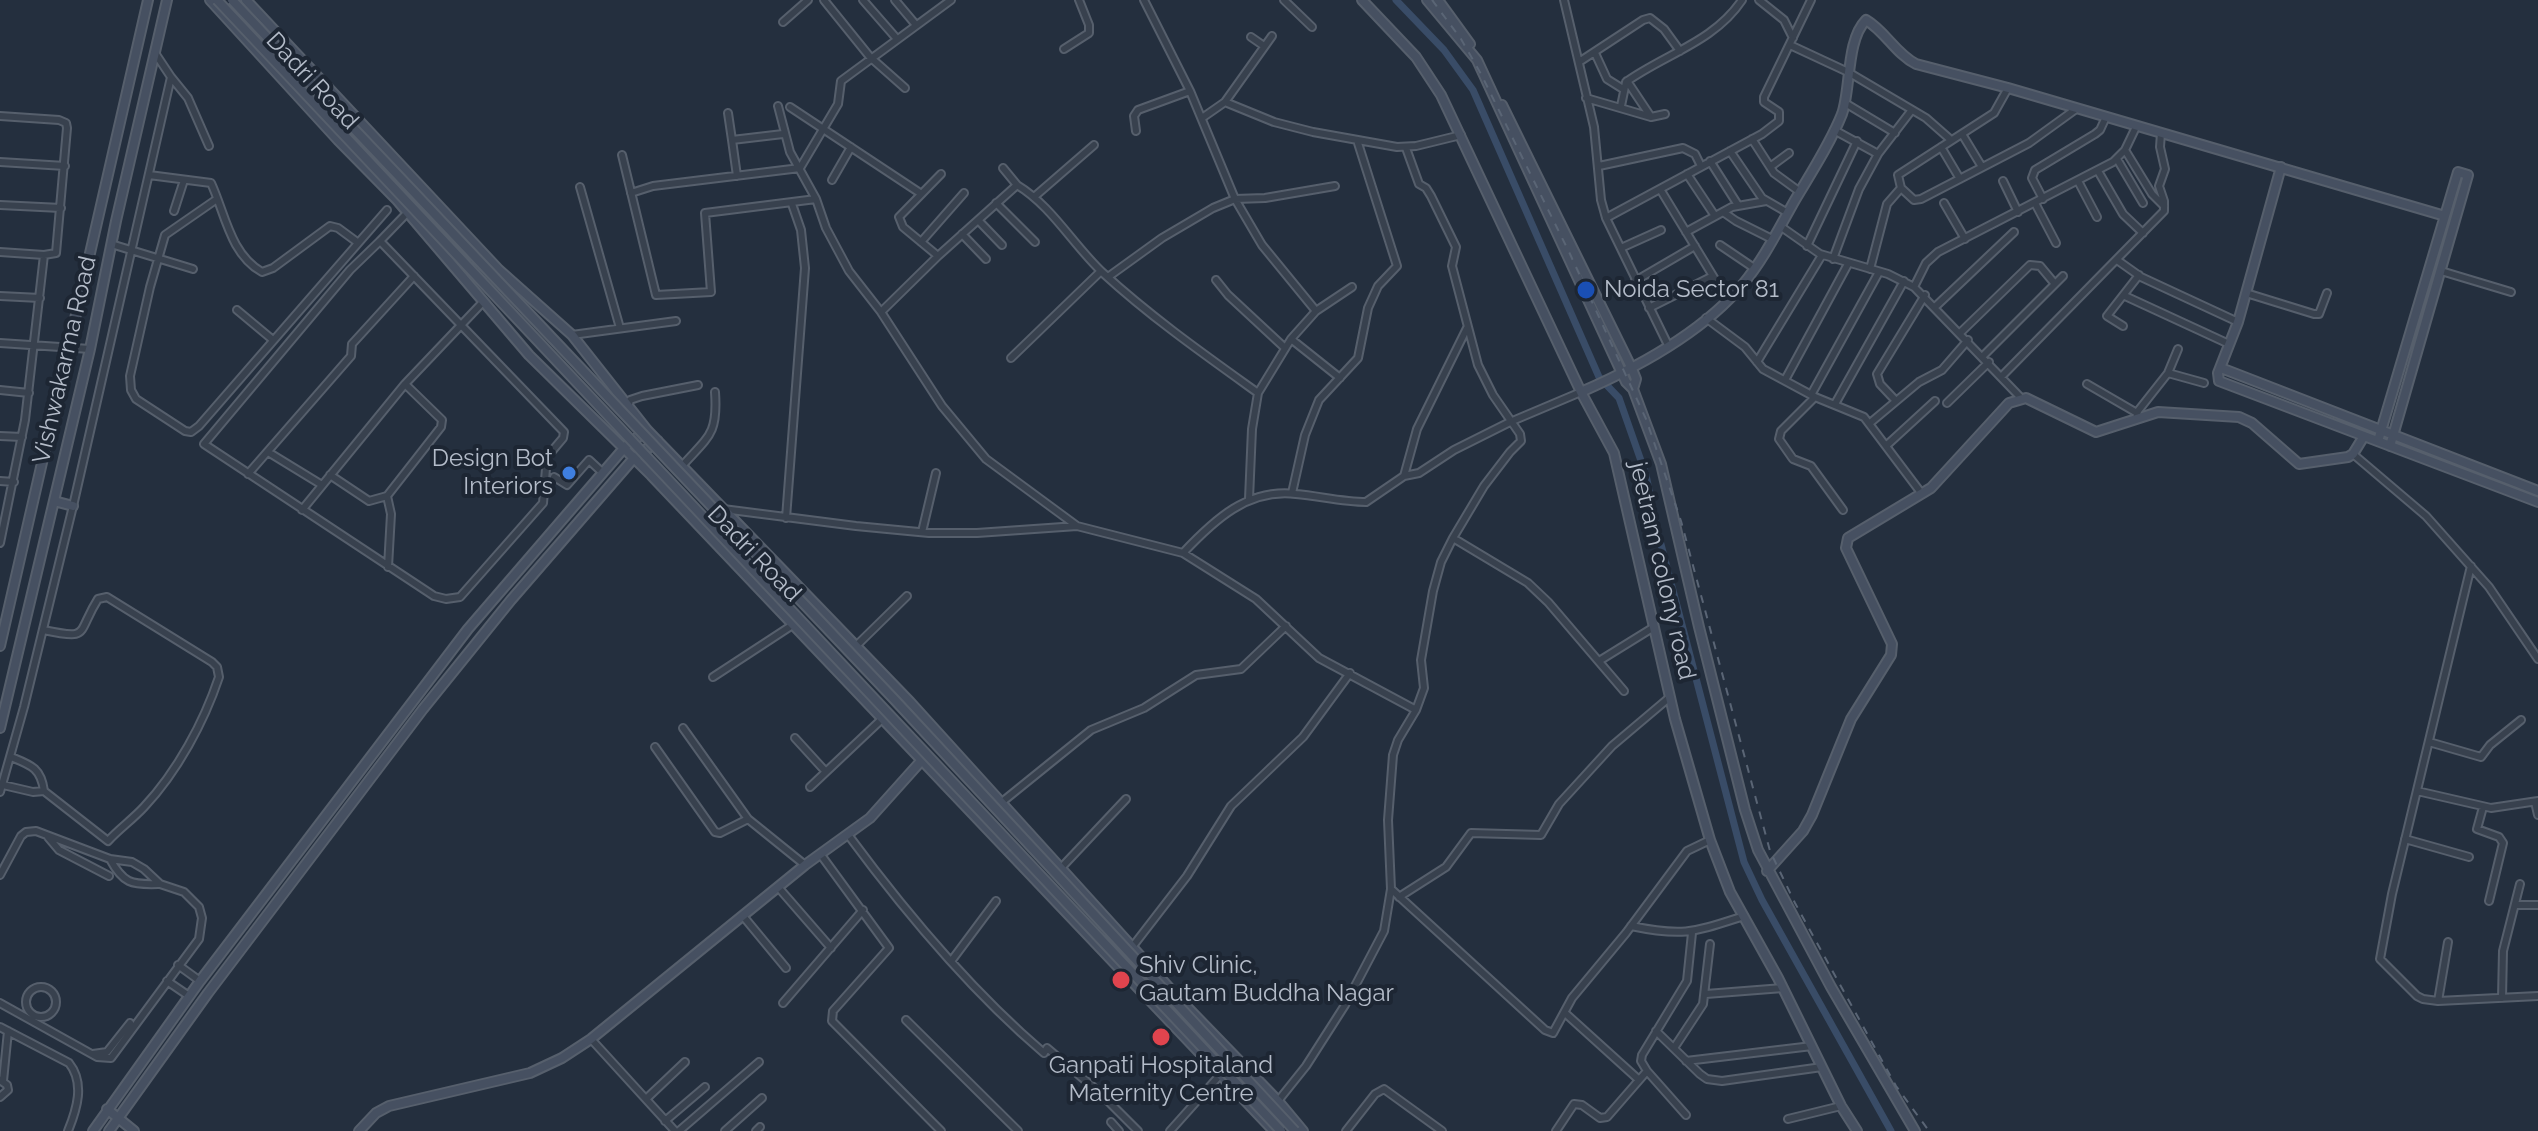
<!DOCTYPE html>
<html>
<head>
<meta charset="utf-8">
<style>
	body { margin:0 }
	canvas { display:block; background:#242f3e }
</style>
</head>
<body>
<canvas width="2538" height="1131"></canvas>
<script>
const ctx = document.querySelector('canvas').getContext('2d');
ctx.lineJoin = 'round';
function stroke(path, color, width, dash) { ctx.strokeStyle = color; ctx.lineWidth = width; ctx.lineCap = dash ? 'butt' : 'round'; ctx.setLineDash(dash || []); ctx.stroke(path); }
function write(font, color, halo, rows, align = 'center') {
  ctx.font = font + ' Raleway,sans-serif'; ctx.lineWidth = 8; ctx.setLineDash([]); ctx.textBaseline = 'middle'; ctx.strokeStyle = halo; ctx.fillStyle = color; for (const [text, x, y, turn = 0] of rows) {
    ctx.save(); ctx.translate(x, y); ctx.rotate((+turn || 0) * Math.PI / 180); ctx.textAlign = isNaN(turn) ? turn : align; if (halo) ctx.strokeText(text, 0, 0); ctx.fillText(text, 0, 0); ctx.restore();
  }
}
stroke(new Path2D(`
	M1396,0L1444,50L1473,90L1599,377L1619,398L1646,475L1658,533L1744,862L1762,900L1891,1131`), '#394c67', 7);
const street = new Path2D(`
	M824,0L870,57L905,88
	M863,0L897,39
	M895,0L916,25
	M1144,0L1190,91L1235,199L1262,245L1316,311
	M1284,0L1312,27
	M1564,0L1594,127L1601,200L1606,218L1668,345
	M1759,0L1784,20L1793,38
	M783,22L808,0
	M1251,37L1264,46
	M1790,45L1848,72L1926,118L1951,140
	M1064,49L1089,33V25L1079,0
	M1595,53L1607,79L1623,89
	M1579,62L1643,20L1650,18L1664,29L1680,51
	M171,77L188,98L209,146
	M1627,81L1651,117
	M2008,88L1994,113L1898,175L1901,188L1914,200L1921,199L2029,143L2076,109
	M1586,98L1651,117L1665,114
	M1225,102L1272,36
	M1845,103L1895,133
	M778,106L790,152L816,199L826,228L849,271L881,312L942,406L986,459L1077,526
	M1621,106L1626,82C1665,54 1714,42 1742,0
	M790,107L920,193
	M728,113L732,140L783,134
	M0,116L59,120L66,123L67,128L56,253L44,255L0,252
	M1202,118L1225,102L1274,122L1313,132L1397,147L1416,146L1461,135
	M1136,131L1134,116L1138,110L1190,91
	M1962,134L1982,167
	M1752,139L1774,173L1800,192
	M732,140L737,176
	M1941,147L1960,179
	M2125,150L2152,194L2164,206
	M1730,151L1762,198L1788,213
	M1878,154L1911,111
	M622,155L656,295L711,292L705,213L816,199
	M2117,159L2143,203
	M1710,161L1738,205
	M0,162L65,166
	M1599,166L1683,148L1695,154L1701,166
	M1770,167L1789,153
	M1003,168L1017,185
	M2098,171L2123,214L2143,233
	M1687,174L1715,216
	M149,175L211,183C225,213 230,254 262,272L273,268L330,226L338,228L357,242
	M832,180L851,147
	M2003,181L2018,212
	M2078,181L2097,217
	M580,187L620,328
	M1660,189L1727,299
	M631,193L653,186L800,168L838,104L841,81L951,0
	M1034,197L1094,145
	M217,199L165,235L150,287L130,376L131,390L136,399L185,431L191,432L199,426L387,210
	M2043,199L2032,178L2035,170L2095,134L2100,130L2106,117
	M996,203L1035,242
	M1944,203L1965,239
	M2035,203L2056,243
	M0,205L61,208
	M174,211L184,180
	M1723,212L1736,221L1772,239
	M1606,218L1762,134L1779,121V112L1764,102V97L1811,0
	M978,220L1002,245
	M1780,226L1820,254L1888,274L1914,287L2021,398
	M1686,232L1732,207L1766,201
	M962,234L986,259
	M380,241L564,432L563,438L547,457L543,503L460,597L446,599L434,596L204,444L350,270Z
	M380,241L407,213
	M921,242L964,193
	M111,244L193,269
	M1720,245L1754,268
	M1807,246L1857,141
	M1621,248L1661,230
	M938,256L903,227L899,217L941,174
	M1833,259L1859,189L1878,154L1834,130
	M2117,260L2141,277L2238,322
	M1870,269L1887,204L1901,188
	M2441,271L2511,292
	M1108,277L1162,238L1213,208L1235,199L1265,198L1335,186
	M1216,280L1228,295L1285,348
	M1635,281L1695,246
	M1914,287L1926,263L1938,252L2113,162L2125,150L2136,127
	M2246,293L2314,314H2319L2327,293
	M0,296L40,298
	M2125,296L2229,344
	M1935,307L2014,232
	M1649,308L1713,276
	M237,310L273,340
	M881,312L938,256L1017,185C1052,206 1073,245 1103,273C1151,317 1205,355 1258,393
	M1706,318L1745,347L1763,369L1815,397L1864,417L1922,494
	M2123,326L2107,316L2139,275
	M1960,333L2030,265L2040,266L2055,284
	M572,335L676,321
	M1291,339L1316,311L1352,287
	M0,343L90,349
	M1983,356L2063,276
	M1011,358L1101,271
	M1757,362L1822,255
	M2168,373L2204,383
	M2002,376L2164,211V201L2159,186L2165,169L2160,147L2161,133
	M1785,380L1848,264
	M2087,384L2137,413
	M0,390L29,393
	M1811,395L1879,272
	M1815,397L1781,431L1779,439L1793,459L1811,466L1843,510
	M1896,401L1880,384L1877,374L1925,295
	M1947,403L1989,362
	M1835,404L1904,281
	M628,408L630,400L642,396L698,385
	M2136,419L2138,411L2168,373L2178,349
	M1870,423L1919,382L1942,370L1968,340
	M0,436L22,437
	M1887,445L1935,401
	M268,452L322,485
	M2353,454L2426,516L2489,587L2538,659
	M682,466C709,436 718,434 715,392
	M248,474L351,356L352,344L414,276
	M330,475L369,501L387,496L441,427L442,420L405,384
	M1404,476L1417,429L1467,328
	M554,477L567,485L589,460L603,473
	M0,481L14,482
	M1292,493L1305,435L1319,400L1358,358L1368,308L1378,286L1397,266L1357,140
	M387,496L391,514L388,567
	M1249,499L1252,429L1258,393L1291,339L1340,378
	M723,509L856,526L929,533H977L1077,526L1183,553C1214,520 1248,488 1296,494C1319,496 1343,502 1366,502L1404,476L1419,473L1454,450L1510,422L1581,392
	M302,510L405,384L483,302
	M786,518L805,268L801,230L792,204
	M922,532L936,473
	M1453,538L1528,583L1548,602L1624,691
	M0,543L25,420L44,255
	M1183,553L1256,599L1319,658L1416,710
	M2471,566L2392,894L2380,959L2417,996L2423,999L2438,1001L2538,996
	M855,647L907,596
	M1599,661L1654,627
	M713,677L794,624
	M683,728L748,819
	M795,738L826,772
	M2429,742L2481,757L2490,745L2521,720
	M655,747L715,832L720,833L748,819L805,865
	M11,757C31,765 41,768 44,791L108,841C119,829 133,819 144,807C177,772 204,722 219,677L217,667L212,662L107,597L98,599C76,634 91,640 43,630
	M3,785L33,792L44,791
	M810,787L882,719
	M2417,791L2491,808L2538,801
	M0,792L24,707L73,506L171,77L155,53
	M1002,802L1091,730L1144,708L1196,675L1241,669L1286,626
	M2535,802L2538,815
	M2483,807L2477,829L2499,837L2503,843L2489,901
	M849,836C906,913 970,990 1044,1053L1047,1048L1099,1092L1138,1131
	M48,837L59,850L109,876
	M2405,839L2469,857
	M821,855L889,948L833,1011L832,1021L941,1131
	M110,859C123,883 131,885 158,884
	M1061,868L1126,799
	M0,875L21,836L26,832L36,831L110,859L132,862L144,869L160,884L184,892L199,907L202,918L199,939L111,1058L97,1057L0,1003
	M778,887L831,948
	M1391,889L1545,1030L1553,1033L1572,998L1626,933L1687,851L1710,840
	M1399,897L1446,867L1471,833L1541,835L1559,804L1612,746L1670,697
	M2515,905H2538
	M743,916L786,968
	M1631,926C1684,937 1694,932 1744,916
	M1133,946L1187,876L1231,806L1303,737L1350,673
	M952,960L996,901
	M178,965L200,981
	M167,981L189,996
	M26 1002a15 15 0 1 1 30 0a15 15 0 1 1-30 0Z
	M1706,994L1783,988
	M2502,998L2503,951L2520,884
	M2438,1001L2448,942
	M783,1003L863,910
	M1565,1013L1638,1079
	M906,1020L1018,1131
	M0,1027L69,1063C85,1083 77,1109 68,1131
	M1656,1031L1700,1074L1707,1079L1722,1081L1822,1067
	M591,1039L675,1131
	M1674,1048L1703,1004L1710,944
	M93,1054L107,1052L130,1023
	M1686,1061L1812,1046
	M1647,1071L1686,1115
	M3,1081L8,1031
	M0,1097L8,1090L7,1085L0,1080
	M646,1099L685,1062
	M1278,1101L1306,1066L1345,1005L1384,931L1391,889L1388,820L1393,755L1398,740L1416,710L1424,688L1421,660L1433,591L1441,562L1453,538L1484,486L1510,452L1521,441L1520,434L1493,395L1478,365L1452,266L1456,247L1431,196L1426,188L1419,184L1406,148
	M1788,1119L1841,1106
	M665,1121L705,1087
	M1111,1122L1119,1131
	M679,1131L759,1062
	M725,1131L762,1098
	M756,1131L760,1127
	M1170,1131L1220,1075
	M1346,1131L1375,1094L1384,1089L1442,1131
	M1556,1131L1574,1104L1582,1105L1600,1118L1607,1117L1647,1071L1641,1061L1642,1055L1687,981L1692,933`);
const secondary = new Path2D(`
	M210,0L338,140L397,200L529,355L651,475L1274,1131
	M246,0L499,270L572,335L647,430L910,702L1183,1003L1278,1101L1303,1131
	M1362,0L1416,57L1441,95L1581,392L1614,453L1675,719L1710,840L1730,892L1778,978L1841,1106L1857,1131
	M1427,0L1477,60L1626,382L1633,389L1661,464L1699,627L1745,810L1758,850L1831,987L1915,1131
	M1438,0L1470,44
	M1502,105L1632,369L1636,379L1633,389
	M2281,167L2238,322L2218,373L2219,381L2538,502
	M2221,368L2538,491
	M1581,392C1636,368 1704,331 1743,284C1764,259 1779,228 1795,200C1811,173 1830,144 1842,114C1851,89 1846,40 1866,20C1885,31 1896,54 1916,64L2008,88L2445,216
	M2378,441L2458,172L2468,175L2390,446
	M54,501L73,506
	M0,646L148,0
	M0,728L90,349L116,221L167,0
	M1767,871L1803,831L1812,815L1851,719L1891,655L1892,644L1846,548L1848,538L1931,488L2009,403L2026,398L2096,432L2158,412L2239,417L2252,423L2299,464L2348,457L2353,454L2364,436
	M107,1109L134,1131
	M93,1131L200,981L468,629L625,447L647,430
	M109,1131L208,993L423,709L511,600L634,458L658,441
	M359,1131L376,1113L389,1106L530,1073L562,1058L591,1039L805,865L870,818L922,760`);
stroke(street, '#565f6c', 10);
stroke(secondary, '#565f6c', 12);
stroke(street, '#38414e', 6);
stroke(secondary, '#465061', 8);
stroke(new Path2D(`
	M1432,0L1461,39L1481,74L1570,254L1646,419L1681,521L1770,851L1795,903L1896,1086L1929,1131`), '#5a6575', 2, [8, 8]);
const secondaryBridge = new Path2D(`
	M217,0L1281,1131
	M232,0L893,698L1295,1131`);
stroke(secondaryBridge, '#565f6c', 12, []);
stroke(secondaryBridge, '#465061', 8);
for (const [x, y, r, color] of [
	[1586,290,10,"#1a4fb4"],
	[569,473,8,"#3f7fe0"],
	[1121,980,10,"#e0444e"],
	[1161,1037,10,"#e0444e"]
]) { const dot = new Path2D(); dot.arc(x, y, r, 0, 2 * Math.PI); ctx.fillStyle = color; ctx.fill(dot); stroke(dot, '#1d2633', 3); }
write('24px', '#b4bcc9', '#1d2633', [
	["Dadri Road",312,81,47],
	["Vishwakarma Road",65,360,-77],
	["Dadri Road",754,554,46],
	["jeetram colony road",1662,571,77]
]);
write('24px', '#b4bcc9', '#1d2633', [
	["Noida Sector 81",1604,290],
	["Design Bot",553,459,"right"],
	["Interiors",553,487,"right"],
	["Shiv Clinic,",1139,966],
	["Gautam Buddha Nagar",1139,994],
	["Ganpati Hospitaland",1161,1066,"center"],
	["Maternity Centre",1161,1094,"center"]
], 'left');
</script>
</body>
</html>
